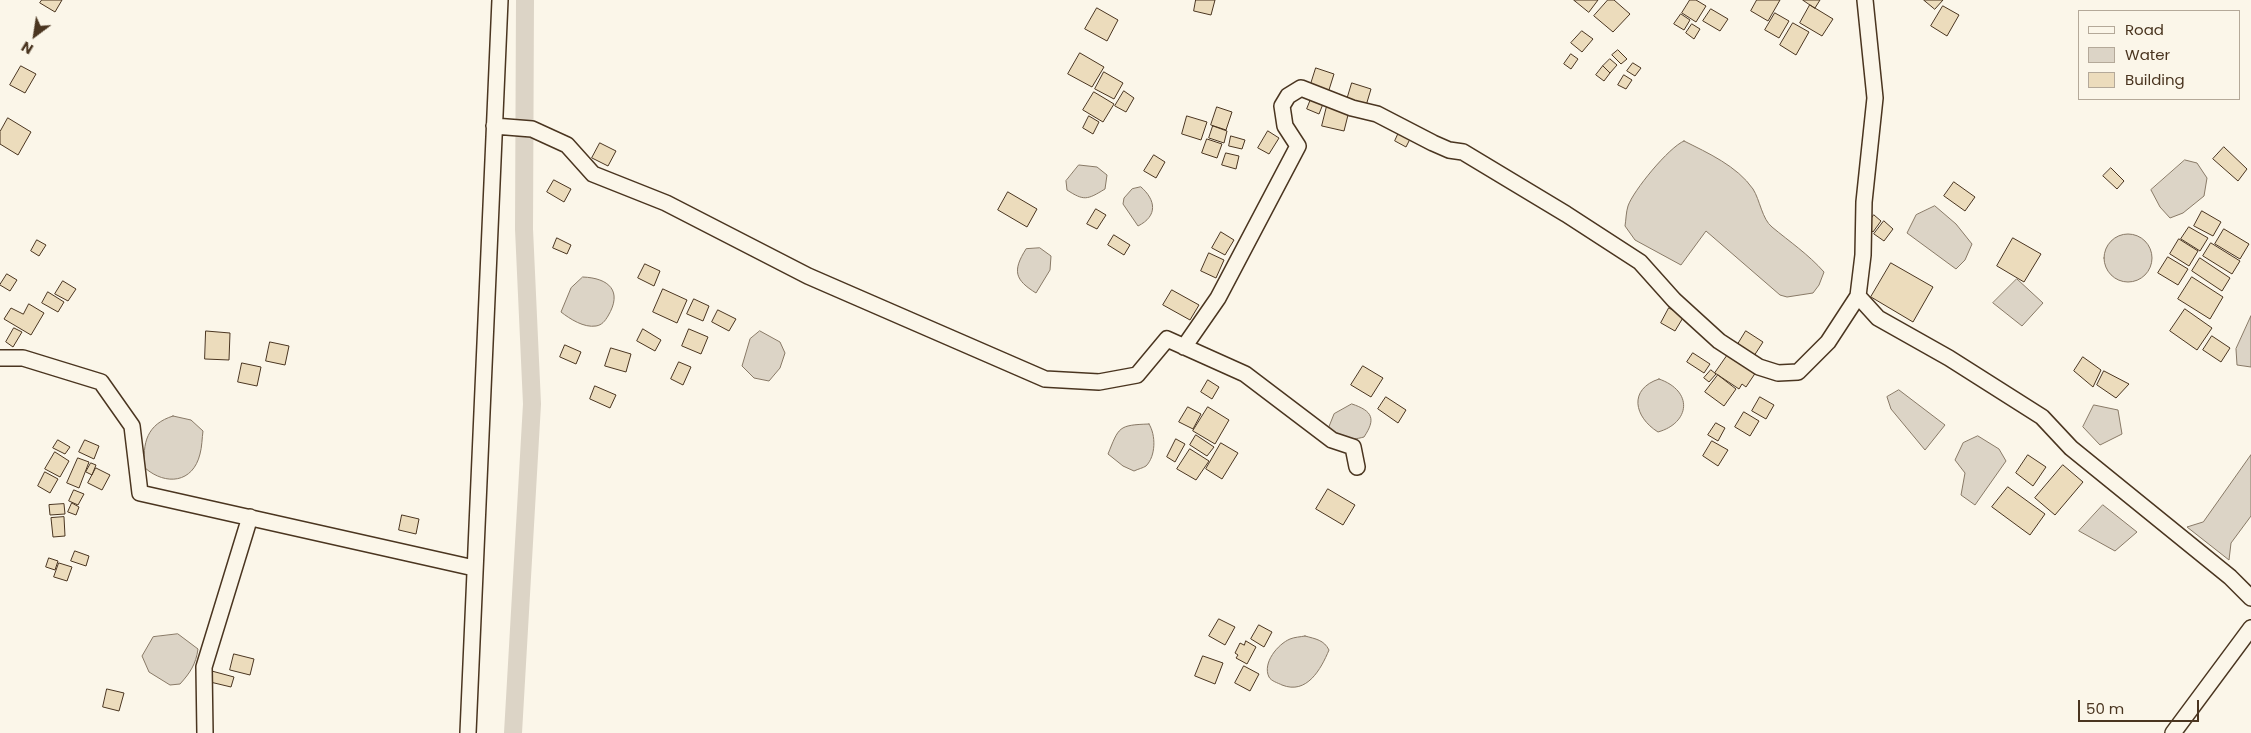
<!DOCTYPE html>
<html>
<head>
<meta charset="utf-8">
<style>
	body { margin:0 }
	#map { position:relative; width:2251px; height:733px; overflow:hidden; background:#fbf6e9; font-family:Poppins,sans-serif }
	canvas { display:block }
	.legend { position:absolute; left:2078px; top:10px; width:162px; height:90px; box-sizing:border-box; background:#fbf6e9; border:1px solid #b4a999; margin:0; padding:6px 9px; list-style:none; font-size:15px; color:#4a3520 }
	.legend li { display:flex; align-items:center; gap:10px; height:25px }
	.legend b { width:25px; border:1px solid #b4a999 }
	.north { position:absolute; left:10px; top:10px; width:50px; height:50px; -webkit-text-stroke:4px #fbf6e9; paint-order:stroke; rotate:211deg; font-size:14px; font-weight:700; line-height:20px; text-align:center; color:#4a3520 }
	.north::after { content:''; display:block; margin:auto; width:18px; height:22px; background:#4a3520; clip-path:polygon(50% 0,100% 100%,50% 72%,0 100%) }
	.scale { position:absolute; left:2078px; top:700px; width:121px; height:22px; box-sizing:border-box; border:2px solid #4a3520; border-top:0; padding-left:6px; font-size:15px; line-height:18px; white-space:nowrap; color:#4a3520; -webkit-text-stroke:4px #fbf6e9; paint-order:stroke }
</style>
</head>
<body>
<div id="map">
<canvas width="2251" height="733"></canvas>
<ul class="legend">
<li><b style="height:6px;background:#fbf6e9"></b>Road</li>
<li><b style="height:14px;background:#dcd4c6"></b>Water</li>
<li><b style="height:14px;background:#ecdcbc"></b>Building</li>
</ul>
<div class="north">N</div>
<div class="scale">50 m</div>
</div>
<script>
const ctx = document.querySelector('canvas').getContext('2d');
ctx.lineJoin = 'round';
function fill(path, color) { ctx.fillStyle = color; ctx.fill(path, 'evenodd'); }
function stroke(path, color, width, dash) { ctx.strokeStyle = color; ctx.lineWidth = width; ctx.lineCap = dash ? 'butt' : 'round'; ctx.setLineDash(dash || []); ctx.stroke(path); }
const water = new Path2D(`
	M1684,141C1708,153 1737,166 1753,189C1760,200 1762,219 1772,227C1790,242 1808,254 1824,272L1819,285L1813,293L1787,297L1780,295L1706,231L1681,265L1635,240L1625,226C1626,220 1626,212 1628,206C1633,191 1669,147 1684,141Z
	M2185,160L2197,163L2207,178L2204,196L2183,213L2170,218L2160,207L2151,190Z
	M1079,165L1097,167L1107,175L1105,189C1087,200 1084,201 1067,190L1066,181Z
	M1141,187C1156,200 1158,216 1138,226L1123,204L1124,198L1132,189Z
	M1935,206L1956,224L1972,244L1965,260L1956,269L1907,233L1916,215Z
	M2104 258a24 24 0 1 1 48 0a24 24 0 1 1-48 0Z
	M1040,248L1051,256L1050,270L1036,293C1015,280 1012,271 1026,249Z
	M583,277C609,278 623,291 608,316C605,321 602,325 596,326C584,328 570,319 561,312L571,288Z
	M2017,279L2043,303L2022,326L1993,303Z
	M2251,316V367L2237,365L2236,349Z
	M760,331L780,342L785,353L780,368L769,381L754,378L742,366L750,339Z
	M1659,379C1694,391 1690,423 1658,432C1634,417 1628,389 1659,379Z
	M1899,390L1945,425L1925,450L1891,409L1887,397Z
	M1352,404C1373,411 1376,419 1364,437C1349,441 1340,440 1328,429L1334,414Z
	M2094,405L2118,410L2122,434L2100,445L2083,427Z
	M173,416L191,420L203,431C202,438 202,447 200,454C193,483 166,486 145,468C142,443 147,424 173,416Z
	M1149,424C1156,435 1156,456 1146,466C1143,468 1138,469 1134,471L1123,466L1108,454C1119,427 1118,425 1149,424Z
	M1978,436L1999,449L2006,461L1975,505L1961,495L1965,473L1955,460L1963,443Z
	M2251,455V516L2231,543L2229,560L2187,527L2203,522Z
	M2103,505L2137,532L2115,551L2079,531Z
	M178,634L198,649C196,664 190,673 180,684L170,685L149,672L142,656L153,637Z
	M1305,636C1316,639 1324,640 1329,650C1321,669 1307,695 1282,685C1278,683 1271,681 1269,677C1262,663 1278,644 1290,639C1295,637 1300,637 1305,636Z`);
fill(water, '#dcd4c6');
stroke(water, '#887966', 1);
stroke(new Path2D(`
	M513,733L532,404L524,229L525,0`), '#dcd4c6', 18);
const building = new Path2D(`
	M42,0H62L55,12L40,3Z
	M1196,0H1215L1211,15L1194,11Z
	M1574,0H1598L1589,12Z
	M1608,0H1614L1630,14L1613,32L1594,16Z
	M1690,0H1696L1706,6L1696,22L1682,13Z
	M1757,0H1780L1768,21L1751,11Z
	M1803,0H1820L1815,8Z
	M1924,0H1943L1935,9Z
	M1810,5L1833,19L1822,36L1800,23Z
	M1943,6L1959,15L1947,36L1931,26Z
	M1097,8L1118,20L1107,41L1085,29Z
	M1711,9L1728,19L1720,31L1703,21Z
	M1775,13L1789,21L1779,38L1765,30Z
	M1681,14L1690,20L1684,30L1674,24Z
	M1793,23L1809,32L1796,55L1780,45Z
	M1692,24L1700,29L1694,39L1686,33Z
	M1582,31L1593,39L1582,52L1571,43Z
	M1618,50L1627,59L1621,64L1612,55Z
	M1080,53L1104,67L1092,87L1068,74Z
	M1571,54L1578,59L1571,69L1564,64Z
	M1610,59L1617,65L1610,73L1603,66Z
	M1633,63L1641,68L1635,76L1627,71Z
	M21,66L36,74L25,93L10,85Z
	M1603,66L1610,73L1604,81L1596,75Z
	M1316,68L1334,74L1328,93L1310,87Z
	M1104,72L1123,83L1114,99L1095,89Z
	M1624,75L1632,80L1626,89L1618,85Z
	M1352,83L1371,89L1365,109L1346,103Z
	M1124,91L1134,98L1126,112L1115,106Z
	M1094,92L1114,104L1103,122L1083,110Z
	M1313,94L1325,99L1319,114L1307,109Z
	M1327,106L1349,111L1344,131L1322,126Z
	M1217,107L1232,112L1226,130L1211,125Z
	M1089,116L1099,122L1093,134L1083,128Z
	M1187,116L1207,122L1201,140L1182,134Z
	M8,118L31,132L18,155L0,144V132Z
	M1213,126L1227,131L1224,143L1209,138Z
	M1400,130L1412,135L1406,147L1395,141Z
	M1268,131L1279,138L1269,154L1258,148Z
	M1231,136L1245,140L1242,149L1229,146Z
	M1207,139L1222,144L1217,158L1202,153Z
	M600,143L616,151L608,166L592,158Z
	M2224,147L2247,169L2238,181L2213,159Z
	M1226,153L1239,156L1236,169L1222,165Z
	M1154,155L1165,162L1156,178L1144,171Z
	M2111,168L2124,181L2117,189L2103,176Z
	M554,180L571,189L564,202L547,192Z
	M1954,182L1975,197L1965,211L1944,196Z
	M1008,192L1037,209L1027,227L998,210Z
	M1096,209L1106,215L1097,229L1087,224Z
	M2202,211L2221,222L2213,236L2194,226Z
	M1874,215L1881,221L1873,232L1866,226Z
	M1884,221L1893,229L1884,241L1874,234Z
	M2189,227L2208,238L2200,251L2181,239Z
	M2224,229L2249,244L2240,259L2215,244Z
	M1221,232L1234,240L1225,255L1212,248Z
	M1114,235L1130,245L1124,255L1108,245Z
	M557,238L571,245L567,254L553,248Z
	M2013,238L2041,254L2024,282L1997,266Z
	M2179,239L2198,251L2189,266L2170,254Z
	M37,240L46,245L39,256L31,251Z
	M2211,243L2240,261L2232,274L2203,256Z
	M1209,253L1224,260L1216,278L1201,271Z
	M2168,257L2188,269L2178,285L2158,273Z
	M2200,258L2230,278L2222,291L2192,271Z
	M1891,263L1933,287L1913,322L1871,297Z
	M645,264L660,271L654,286L638,278Z
	M7,274L17,280L10,291L0,285Z
	M2192,277L2223,297L2210,319L2178,299Z
	M63,281L76,289L68,301L55,294Z
	M663,289L687,300L677,323L653,312Z
	M1172,290L1199,305L1190,320L1163,305Z
	M48,292L64,302L58,312L42,303Z
	M694,299L709,306L703,321L687,314Z
	M29,304L44,313L31,335L4,319L11,308L23,314Z
	M1669,308L1684,316L1675,331L1661,323Z
	M2185,309L2212,328L2197,350L2170,331Z
	M718,310L736,319L729,331L712,322Z
	M14,328L22,332L13,347L6,342Z
	M643,329L661,340L655,351L637,341Z
	M689,329L708,337L701,354L682,346Z
	M206,331L230,333L229,360L205,359Z
	M1746,331L1763,342L1752,359L1735,349Z
	M2212,336L2230,348L2221,362L2203,350Z
	M270,342L289,346L285,365L266,361Z
	M565,345L581,352L576,364L560,357Z
	M611,348L631,354L626,372L605,366Z
	M1693,353L1710,364L1704,373L1687,362Z
	M1729,353L1756,372L1746,387L1742,384L1739,389L1715,373Z
	M2083,357L2101,370L2093,387L2074,371Z
	M679,362L691,367L683,385L671,379Z
	M242,363L261,367L257,386L238,382Z
	M1363,366L1383,378L1371,397L1351,385Z
	M1711,370L1716,374L1709,382L1704,378Z
	M2104,371L2129,384L2116,398L2097,385Z
	M1718,375L1736,389L1724,406L1705,392Z
	M1208,380L1219,387L1212,399L1201,392Z
	M595,386L616,395L610,408L590,399Z
	M1386,397L1406,410L1398,423L1378,409Z
	M1760,397L1774,405L1766,419L1752,411Z
	M1188,407L1201,414L1193,429L1179,422Z
	M1208,407L1229,420L1215,444L1193,431Z
	M1744,412L1759,421L1750,436L1735,427Z
	M1716,423L1725,428L1718,441L1708,435Z
	M1196,435L1214,447L1207,456L1190,445Z
	M1176,439L1185,444L1175,462L1167,457Z
	M58,440L70,447L65,454L53,448Z
	M85,440L99,446L94,459L79,452Z
	M1712,441L1728,450L1718,466L1703,456Z
	M1221,443L1238,453L1222,479L1206,469Z
	M1190,449L1209,461L1196,480L1177,469Z
	M55,452L69,461L60,477L45,469Z
	M2028,455L2046,467L2033,486L2016,473Z
	M78,458L89,462L79,488L67,483Z
	M91,463L96,465L92,475L86,472Z
	M2063,465L2083,482L2055,515L2035,498Z
	M96,468L110,475L102,490L88,483Z
	M45,472L58,479L50,493L38,486Z
	M2008,487L2045,514L2030,535L1992,507Z
	M1328,489L1355,505L1343,525L1316,509Z
	M74,490L84,494L78,505L69,501Z
	M72,503L79,507L76,515L68,512Z
	M64,504L65,514L50,515L49,505Z
	M402,515L419,519L416,534L399,530Z
	M64,517L65,536L53,537L51,518Z
	M75,551L89,556L86,566L71,561Z
	M49,558L58,561L55,570L46,567Z
	M59,563L72,567L67,581L54,577Z
	M1219,619L1235,627L1225,645L1209,636Z
	M1259,625L1272,632L1264,647L1251,639Z
	M1246,641L1256,647L1247,664L1236,658L1238,655L1235,653L1240,643L1244,645Z
	M234,654L254,659L250,675L230,670Z
	M1203,656L1223,663L1215,684L1195,676Z
	M1244,666L1259,674L1250,691L1235,683Z
	M208,670L234,677L231,687L206,681Z
	M107,689L124,693L119,711L103,707Z`);
fill(building, '#ecdcbc');
stroke(building, '#4a3520', 1);
const minor = new Path2D(`
	M1865,0L1875,98L1864,202L1863,255L1858,296L1878,318L1949,358L2042,417L2071,448L2230,577L2251,598
	M494,126L532,129L567,145L593,174L666,203L808,276L1045,379L1099,382L1137,375L1167,339L1245,374L1332,440L1353,447L1357,467
	M1184,347L1218,298L1298,146L1285,126L1282,106L1288,96L1301,88L1352,108L1377,114L1433,143L1449,150L1463,152L1566,214L1640,262L1674,300L1719,341L1759,367L1778,373L1798,372L1828,342L1858,296
	M0,358H23L101,382L132,426L140,493L474,568
	M205,733L204,667L250,517
	M468,733L500,0
	M2173,733L2251,628`);
stroke(minor, '#4a3520', 18);
stroke(minor, '#fbf6e9', 15);
</script>
</body>
</html>
